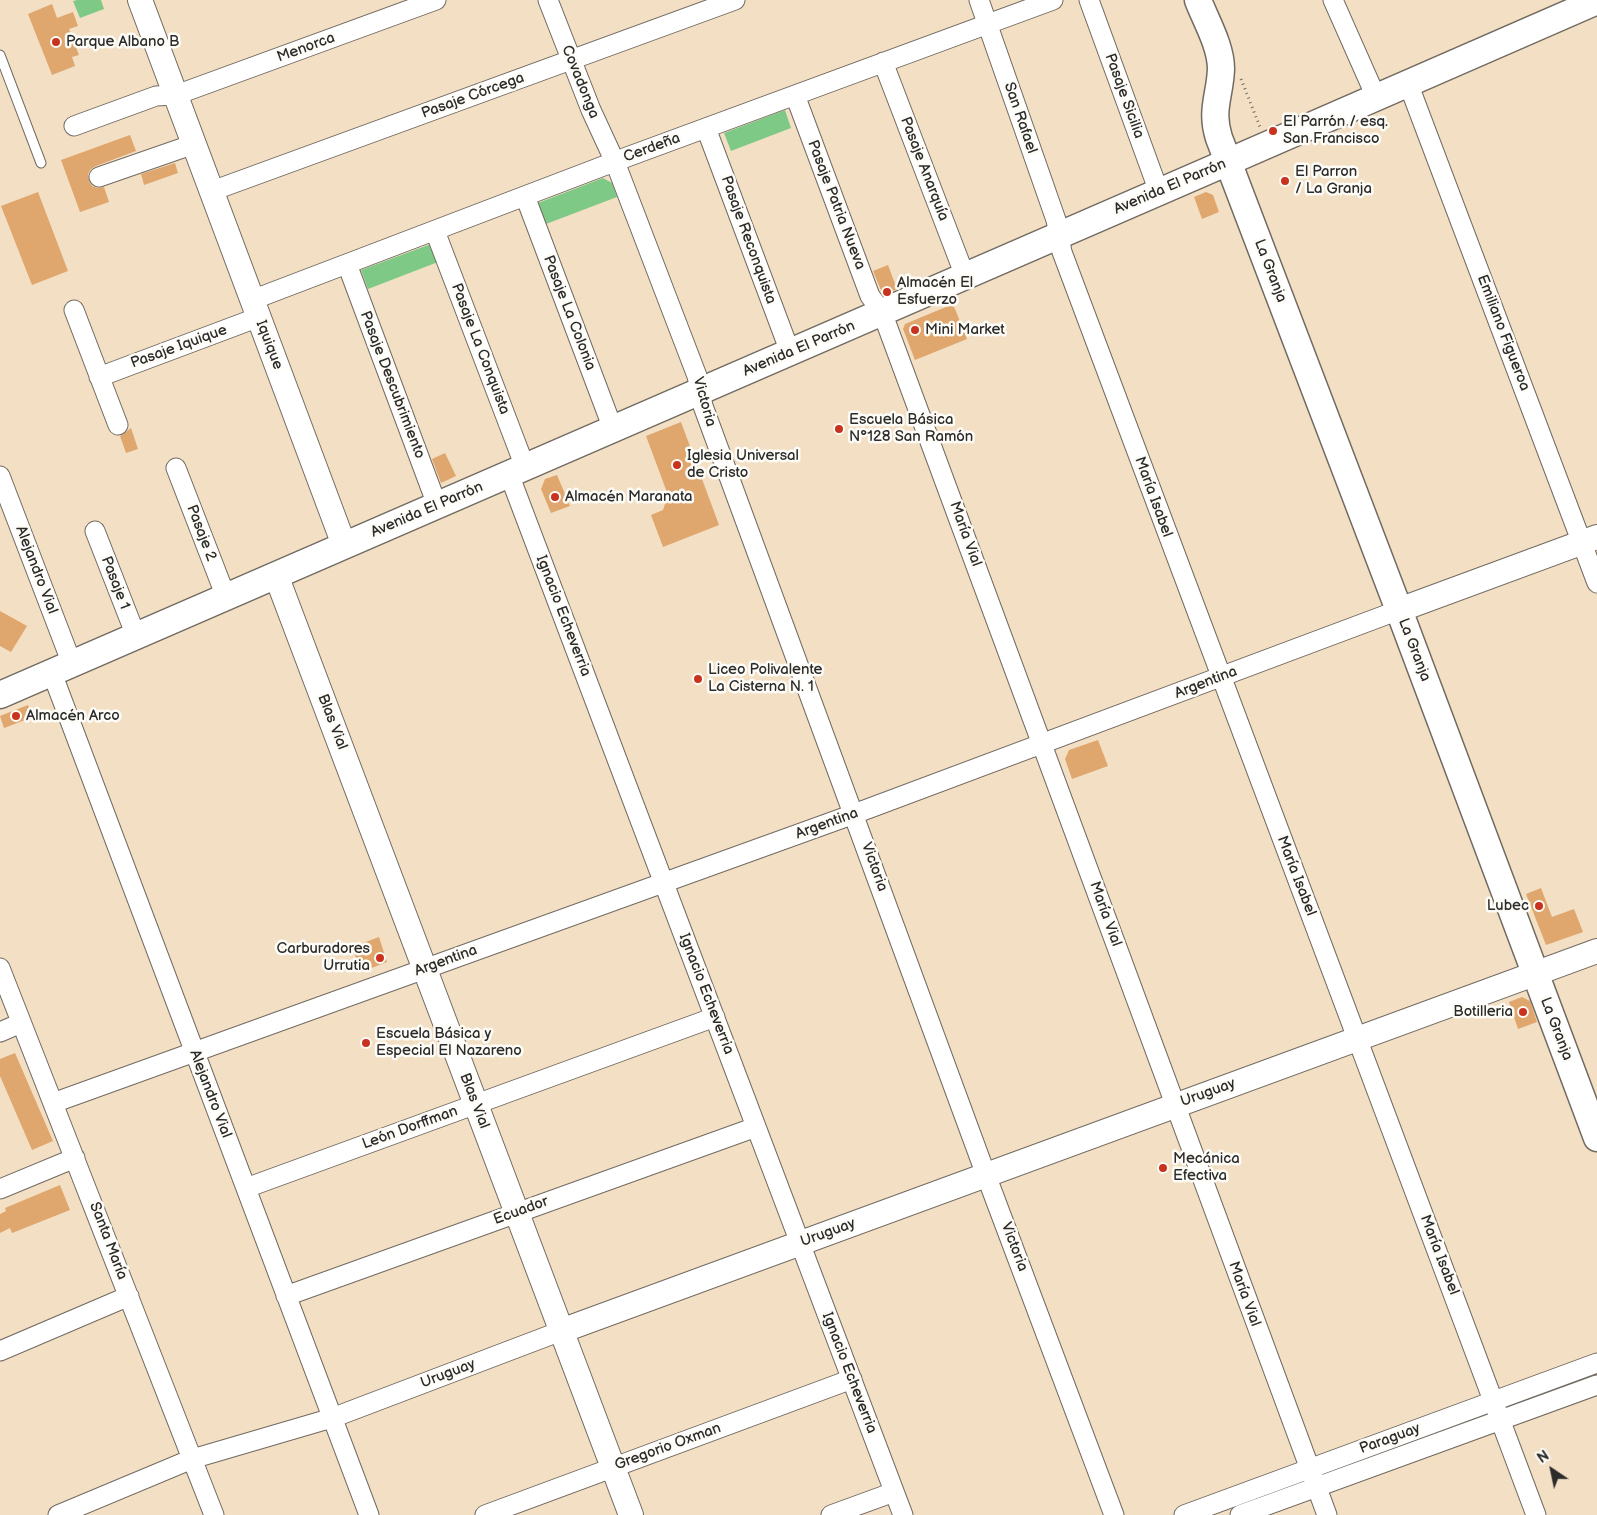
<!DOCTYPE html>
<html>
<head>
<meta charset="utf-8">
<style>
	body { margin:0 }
	#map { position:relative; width:1597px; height:1515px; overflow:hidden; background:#f3dfc4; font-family:"Balsamiq Sans",sans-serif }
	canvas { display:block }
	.north { position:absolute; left:1527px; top:1445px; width:50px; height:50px; -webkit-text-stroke:4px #fdfcf7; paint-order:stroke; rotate:326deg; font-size:14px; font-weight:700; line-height:20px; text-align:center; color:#2b2b2b }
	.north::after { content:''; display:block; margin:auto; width:18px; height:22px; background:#2b2b2b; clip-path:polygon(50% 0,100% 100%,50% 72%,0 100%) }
</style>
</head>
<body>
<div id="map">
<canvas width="1597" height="1515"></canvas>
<div class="north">N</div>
</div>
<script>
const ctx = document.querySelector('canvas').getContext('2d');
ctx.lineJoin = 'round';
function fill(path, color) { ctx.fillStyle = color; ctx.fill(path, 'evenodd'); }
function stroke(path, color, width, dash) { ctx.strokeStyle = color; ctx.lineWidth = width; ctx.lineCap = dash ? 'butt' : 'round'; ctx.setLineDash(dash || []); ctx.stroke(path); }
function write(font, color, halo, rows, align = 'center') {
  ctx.font = font + ' "Balsamiq Sans",sans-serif'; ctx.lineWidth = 5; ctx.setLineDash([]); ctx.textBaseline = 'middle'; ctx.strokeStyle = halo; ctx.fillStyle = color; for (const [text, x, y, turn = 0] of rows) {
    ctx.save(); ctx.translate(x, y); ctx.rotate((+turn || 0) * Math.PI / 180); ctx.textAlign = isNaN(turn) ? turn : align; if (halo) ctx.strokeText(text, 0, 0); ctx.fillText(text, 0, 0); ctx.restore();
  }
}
fill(new Path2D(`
	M77,0H101L104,9L80,18L73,1Z
	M785,110L791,128L731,151L724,133Z
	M603,178L612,183L617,197L546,224L538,203Z
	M431,244L438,262L368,289L361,270Z`), '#7ec986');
fill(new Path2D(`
	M52,4L57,18L73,12L78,26L69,29L79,55L72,57L75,66L52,75L28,14Z
	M130,135L136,151L96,166L91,169L88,174L89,181L92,186L97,188L104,187L109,202L80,212L61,160Z
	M175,163L178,173L144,185L141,174Z
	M38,192L68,271L32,285L1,206Z
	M1206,192L1213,195L1219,212L1202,219L1194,197Z
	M888,265L897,289L883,295L873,271Z
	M953,304L967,339L915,360L903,329L905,324Z
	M681,422L719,525L663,547L651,515L663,510L668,495L646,436Z
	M131,428L138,449L126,453L120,436Z
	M445,453L456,476L441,483L432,459Z
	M557,475L570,506L551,513L541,489L545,479Z
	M0,611L27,626L11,652L0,646Z
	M28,705L33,717L4,728L0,716Z
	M1098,740L1108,766L1072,779L1065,759L1069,750Z
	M1541,888L1552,917L1574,909L1583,932L1546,945L1526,894Z
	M379,937L387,962L361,972L352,947Z
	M1522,997L1530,1001L1537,1022L1518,1029L1509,1002Z
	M15,1053L53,1141L32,1150L0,1076V1059Z
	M60,1185L70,1210L12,1233L10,1228L0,1233V1214L6,1211L5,1208Z`), '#dfa66d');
const service = new Path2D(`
	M0,55L41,163`);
const minor = new Path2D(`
	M548,0L591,110L615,162L697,376L703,406L986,1175L1114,1515
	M979,0L1056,220L1062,252L1536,1515
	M1089,0L1159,192
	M1333,0L1376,97
	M883,62L965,276
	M1408,83L1597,583
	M795,95L870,296L882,312L1327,1515
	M74,126L156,96L176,95L436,0
	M706,128L790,352
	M99,177L194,144
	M212,191L735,0
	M525,196L613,429
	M435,231L525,467
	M347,264L437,505
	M252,300L627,157L1053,0
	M74,310L118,425
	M99,377L259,317
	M176,468L226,597
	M509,474L903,1515
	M0,476L72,664
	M95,531L136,636
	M52,673L369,1515
	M0,968L214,1515
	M0,1032L21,1023
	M53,1103L854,814L1399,610
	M246,1188L715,1017
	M0,1189L75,1158
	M286,1296L756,1127
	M0,1351L129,1296
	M58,1515L192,1459L332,1418L561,1331
	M485,1515L852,1379
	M831,1515L894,1492
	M1184,1515L1597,1363
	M1240,1515L1597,1385`);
const tertiary = new Path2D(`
	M140,0L344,545
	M276,575L631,1515
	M1399,610L1597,537
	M561,1331L1597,951`);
const secondary = new Path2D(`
	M1198,0C1206,21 1221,46 1221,69C1220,96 1210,110 1219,138L1399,610L1597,1138
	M0,695L1228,162L1597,1`);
stroke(service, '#716a61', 11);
stroke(minor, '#716a61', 21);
stroke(tertiary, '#716a61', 26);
stroke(secondary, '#716a61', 29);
stroke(new Path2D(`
	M1241,79L1260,127`), '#716a61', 3, [1, 4]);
stroke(service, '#fff', 9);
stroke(minor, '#fff', 19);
stroke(tertiary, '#fff', 24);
stroke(secondary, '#fff', 26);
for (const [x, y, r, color] of [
	[56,42,5,"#c8321e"],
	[1273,131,5,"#c8321e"],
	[1285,181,5,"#c8321e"],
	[887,292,5,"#c8321e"],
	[915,330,5,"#c8321e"],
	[839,429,5,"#c8321e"],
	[677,465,5,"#c8321e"],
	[555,497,5,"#c8321e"],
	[698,679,5,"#c8321e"],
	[16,716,5,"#c8321e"],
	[1539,906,5,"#c8321e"],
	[380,958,5,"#c8321e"],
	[1523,1012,5,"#c8321e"],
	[366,1043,5,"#c8321e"],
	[1163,1168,5,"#c8321e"]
]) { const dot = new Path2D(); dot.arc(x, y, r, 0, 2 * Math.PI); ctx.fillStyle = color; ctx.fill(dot); stroke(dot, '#fdfcf7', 2); }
write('15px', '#2b2b2b', '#fdfcf7', [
	["Parque Albano B",66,42],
	["El Parrón / esq.",1283,122],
	["San Francisco",1283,139],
	["El Parron",1295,172],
	["/ La Granja",1295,189],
	["Almacén El",897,283],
	["Esfuerzo",897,300],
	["Mini Market",925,330],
	["Escuela Básica",849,420],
	["N°128 San Ramón",849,437],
	["Iglesia Universal",687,456],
	["de Cristo",687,473],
	["Almacén Maranata",565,497],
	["Liceo Polivalente",708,670],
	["La Cisterna N. 1",708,687],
	["Almacén Arco",26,716],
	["Lubec",1529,906,"right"],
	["Carburadores",370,949,"right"],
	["Urrutia",370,966,"right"],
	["Botilleria",1513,1012,"right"],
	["Escuela Básica y",376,1034],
	["Especial El Nazareno",376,1051],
	["Mecánica",1173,1159],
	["Efectiva",1173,1176]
], 'left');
write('15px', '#2b2b2b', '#fdfcf7', [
	["Menorca",306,48,-20],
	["Covadonga",580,82,68],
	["Pasaje Córcega",473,96,-20],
	["Pasaje Sicilia",1124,96,70],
	["San Rafael",1020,118,71],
	["Cerdeña",652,148,-20],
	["Pasaje Anarquía",924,169,69],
	["Avenida El Parrón",1170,187,-23],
	["Pasaje Patria Nueva",836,205,69],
	["Pasaje Reconquista",748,240,70],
	["La Granja",1270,271,69],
	["Pasaje La Colonia",569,313,69],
	["Emiliano Figueroa",1503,333,69],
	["Iquique",269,345,69],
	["Pasaje Iquique",179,347,-20],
	["Pasaje La Conquista",480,349,69],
	["Avenida El Parrón",799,349,-23],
	["Pasaje Descubrimiento",392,385,69],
	["Victoria",704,402,74],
	["María Isabel",1153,497,70],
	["Avenida El Parrón",427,510,-23],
	["Pasaje 2",201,533,69],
	["María Vial",965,534,70],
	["Alejandro Vial",36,570,69],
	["Pasaje 1",115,583,69],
	["Ignacio Echeverria",563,616,69],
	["La Granja",1414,650,69],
	["Argentina",1206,683,-21],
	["Blas Vial",332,722,69],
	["Argentina",827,824,-20],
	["Victoria",874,867,70],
	["María Isabel",1296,876,69],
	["María Vial",1105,914,70],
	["Argentina",446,961,-20],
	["Ignacio Echeverria",706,994,69],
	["La Granja",1556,1029,69],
	["Uruguay",1208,1093,-20],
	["Alejandro Vial",210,1094,69],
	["Blas Vial",474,1101,69],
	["León Dorffman",410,1128,-20],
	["Ecuador",521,1211,-20],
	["Uruguay",828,1233,-20],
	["Santa María",108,1241,69],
	["Victoria",1014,1247,69],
	["María Isabel",1439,1255,69],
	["María Vial",1244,1294,70],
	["Ignacio Echeverria",849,1373,69],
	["Uruguay",448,1374,-21],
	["Paraguay",1390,1439,-20],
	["Gregorio Oxman",668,1447,-20]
]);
</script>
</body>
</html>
